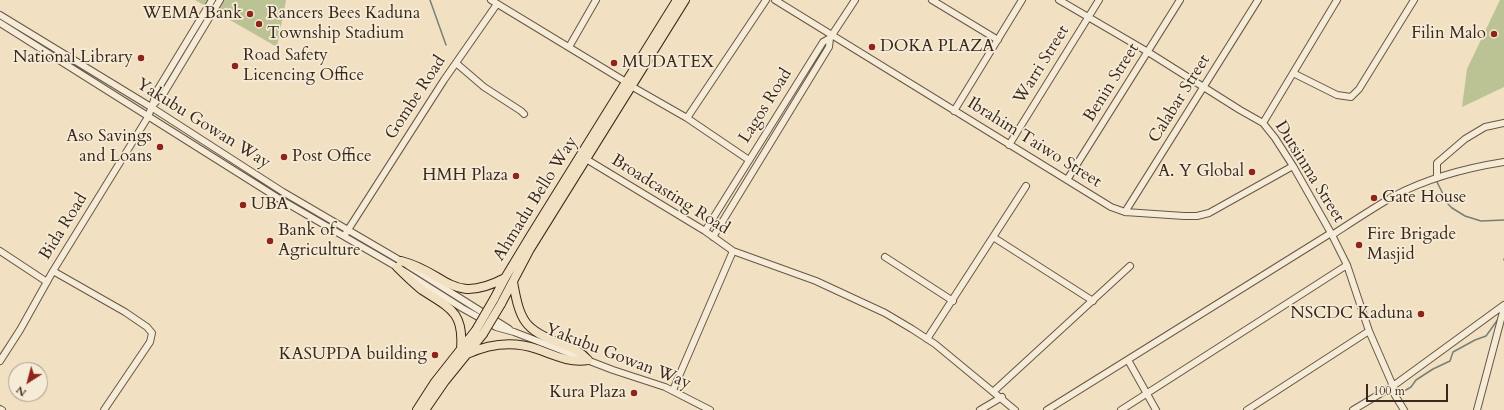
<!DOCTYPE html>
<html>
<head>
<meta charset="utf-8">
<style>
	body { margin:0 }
	#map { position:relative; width:1504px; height:410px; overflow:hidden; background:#f1e0c2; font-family:Cardo,serif }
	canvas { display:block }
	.north { position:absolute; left:8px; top:362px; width:40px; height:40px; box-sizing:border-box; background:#f6ebd7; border:1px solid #aa9d8c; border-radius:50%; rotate:216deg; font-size:11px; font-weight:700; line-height:16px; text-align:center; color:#39291c }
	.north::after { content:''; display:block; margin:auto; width:14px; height:18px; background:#8f2418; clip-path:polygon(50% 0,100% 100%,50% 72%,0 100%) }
	.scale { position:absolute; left:1366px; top:384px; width:82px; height:18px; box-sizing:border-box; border:2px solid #39291c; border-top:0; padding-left:5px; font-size:12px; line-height:14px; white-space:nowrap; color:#39291c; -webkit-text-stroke:3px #f6ebd7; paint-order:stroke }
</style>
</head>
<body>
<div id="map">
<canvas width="1504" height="410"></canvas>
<div class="north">N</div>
<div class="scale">100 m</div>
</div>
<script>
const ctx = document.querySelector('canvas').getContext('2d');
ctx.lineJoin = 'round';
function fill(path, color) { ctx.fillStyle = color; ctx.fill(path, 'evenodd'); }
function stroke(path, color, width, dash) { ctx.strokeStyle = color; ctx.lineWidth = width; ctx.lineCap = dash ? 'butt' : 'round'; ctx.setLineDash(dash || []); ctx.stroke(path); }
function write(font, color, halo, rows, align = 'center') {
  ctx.font = font + ' Cardo,serif'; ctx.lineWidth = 3.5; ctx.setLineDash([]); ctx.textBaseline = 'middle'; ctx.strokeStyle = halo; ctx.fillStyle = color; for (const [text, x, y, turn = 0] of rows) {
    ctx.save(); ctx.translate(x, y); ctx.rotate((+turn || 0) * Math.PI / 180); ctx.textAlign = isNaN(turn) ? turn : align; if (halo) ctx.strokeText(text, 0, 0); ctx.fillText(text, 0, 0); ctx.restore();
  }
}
fill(new Path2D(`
	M195,0H286L277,47Z
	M1500,0H1504V87L1462,107L1467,69Z`), '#bbc293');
stroke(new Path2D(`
	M430,0L446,45
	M1437,182L1448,204L1452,208L1465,216L1481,221L1504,220
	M1504,259V260
	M1399,394L1411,387L1416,380L1433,369L1450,361L1453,352L1475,340L1486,336L1499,318`), '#74817b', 1.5);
const minor = new Path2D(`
	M491,0L626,82
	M775,0L1111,207L1125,212L1184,216H1197L1209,213L1293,166
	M932,0L998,40
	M1059,0L1148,52L1240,110L1263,123L1275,138L1293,166L1331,233L1347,265L1369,331L1393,386V392L1404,410
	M0,15L151,107L283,192L401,261L509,329
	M0,23L278,198L397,267L462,308L496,327L514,332L613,370L665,387L710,410
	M569,47L596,0
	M456,63L484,87L521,111L524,114
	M1293,73L1337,95L1351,97L1359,89L1414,0
	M631,86L687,118L749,160
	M153,105L164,93L220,0
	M954,111L1022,0
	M687,118L766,0
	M1263,123L1337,0
	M1009,145L1099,0
	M586,159L705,231L733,251L816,281L885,313L912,329L935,344L1015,410
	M1437,177V163L1465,139L1485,127L1504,123
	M1067,180L1180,0
	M1125,212L1258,0
	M705,231L823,42L830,38L855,0
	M346,233L444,80L497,4
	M1332,235C1352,222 1373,208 1394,196C1428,178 1466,168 1504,162
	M713,237L829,47L830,38
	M993,237L1093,301
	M0,251L47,282
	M885,257L953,301
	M53,271L125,312L147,327L152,333L150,342L104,410
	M927,339L1026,186
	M1128,360L1156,410
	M0,361L20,330L53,271L148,117L158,89L212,0
	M673,390L733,251
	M994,391L1130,266
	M0,409L2,410
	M980,410L1002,397
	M1047,410L1331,233
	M1121,410L1347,265
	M1247,410L1369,331
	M1353,410L1393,386L1504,305
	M1477,410L1504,308`);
const major = new Path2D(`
	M401,261C448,273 451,306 505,278
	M397,267C405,275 413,283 422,290C450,308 464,312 461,349
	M513,282C520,321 524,330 562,344C573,348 580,351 588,360
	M494,299L505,278L531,235L677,0
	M501,304L530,249L685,0
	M467,354C489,344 514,341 537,349C554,355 569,363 588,360
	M417,410L435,382L476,330
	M425,410L445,381L483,334`);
stroke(minor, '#675746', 8);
stroke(major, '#39291c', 10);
stroke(minor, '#f6ebd7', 6);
stroke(major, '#f1e0c2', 8);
const majorBridge = new Path2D(`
	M476,330L494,299
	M483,334L501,304`);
stroke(majorBridge, '#39291c', 10, []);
stroke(majorBridge, '#f1e0c2', 8);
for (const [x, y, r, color] of [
	[250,14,4,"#8f2418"],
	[259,24,4,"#8f2418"],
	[1494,34,4,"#8f2418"],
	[872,47,4,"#8f2418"],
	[141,58,4,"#8f2418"],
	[614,63,4,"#8f2418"],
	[235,66,4,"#8f2418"],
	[160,147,4,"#8f2418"],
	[284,157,4,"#8f2418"],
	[1252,172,4,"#8f2418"],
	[516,176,4,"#8f2418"],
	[1374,198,4,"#8f2418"],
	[243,205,4,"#8f2418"],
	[270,241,4,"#8f2418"],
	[1359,245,4,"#8f2418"],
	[1421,314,4,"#8f2418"],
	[435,355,4,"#8f2418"],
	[634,393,4,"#8f2418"]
]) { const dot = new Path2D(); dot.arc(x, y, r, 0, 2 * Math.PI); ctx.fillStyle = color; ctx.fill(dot); stroke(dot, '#f6ebd7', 1.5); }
write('17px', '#39291c', '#f6ebd7', [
	["WEMA Bank",242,14],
	["Rancers Bees Kaduna",267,14,"left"],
	["Township Stadium",267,34,"left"],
	["Filin Malo",1486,34],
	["DOKA PLAZA",880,47,"left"],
	["Road Safety",243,56,"left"],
	["Licencing Office",243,76,"left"],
	["National Library",133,58],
	["MUDATEX",622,63,"left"],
	["Aso Savings",152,137],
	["and Loans",152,157],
	["Post Office",292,157,"left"],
	["A. Y Global",1244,172],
	["HMH Plaza",508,176],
	["Gate House",1382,198,"left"],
	["UBA",251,205,"left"],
	["Bank of",278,231,"left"],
	["Agriculture",278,251,"left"],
	["Fire Brigade",1367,235,"left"],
	["Masjid",1367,255,"left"],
	["NSCDC Kaduna",1413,314],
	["KASUPDA building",427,355],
	["Kura Plaza",626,393]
], 'right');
write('17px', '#39291c', '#f6ebd7', [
	["Warri Street",1042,65,-58],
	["Benin Street",1112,83,-58],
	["Gombe Road",416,98,-57],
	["Calabar Street",1180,99,-58],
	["Lagos Road",766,106,-58],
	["Yakubu Gowan Way",203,124,32],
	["Ibrahim Taiwo Street",1034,143,32],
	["Dutsinma Street",1309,172,58],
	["Broadcasting Road",670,195,32],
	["Ahmadu Bello Way",536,199,-58],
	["Bida Road",64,227,-58],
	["Yakubu Gowan Way",618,357,21]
]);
</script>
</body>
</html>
